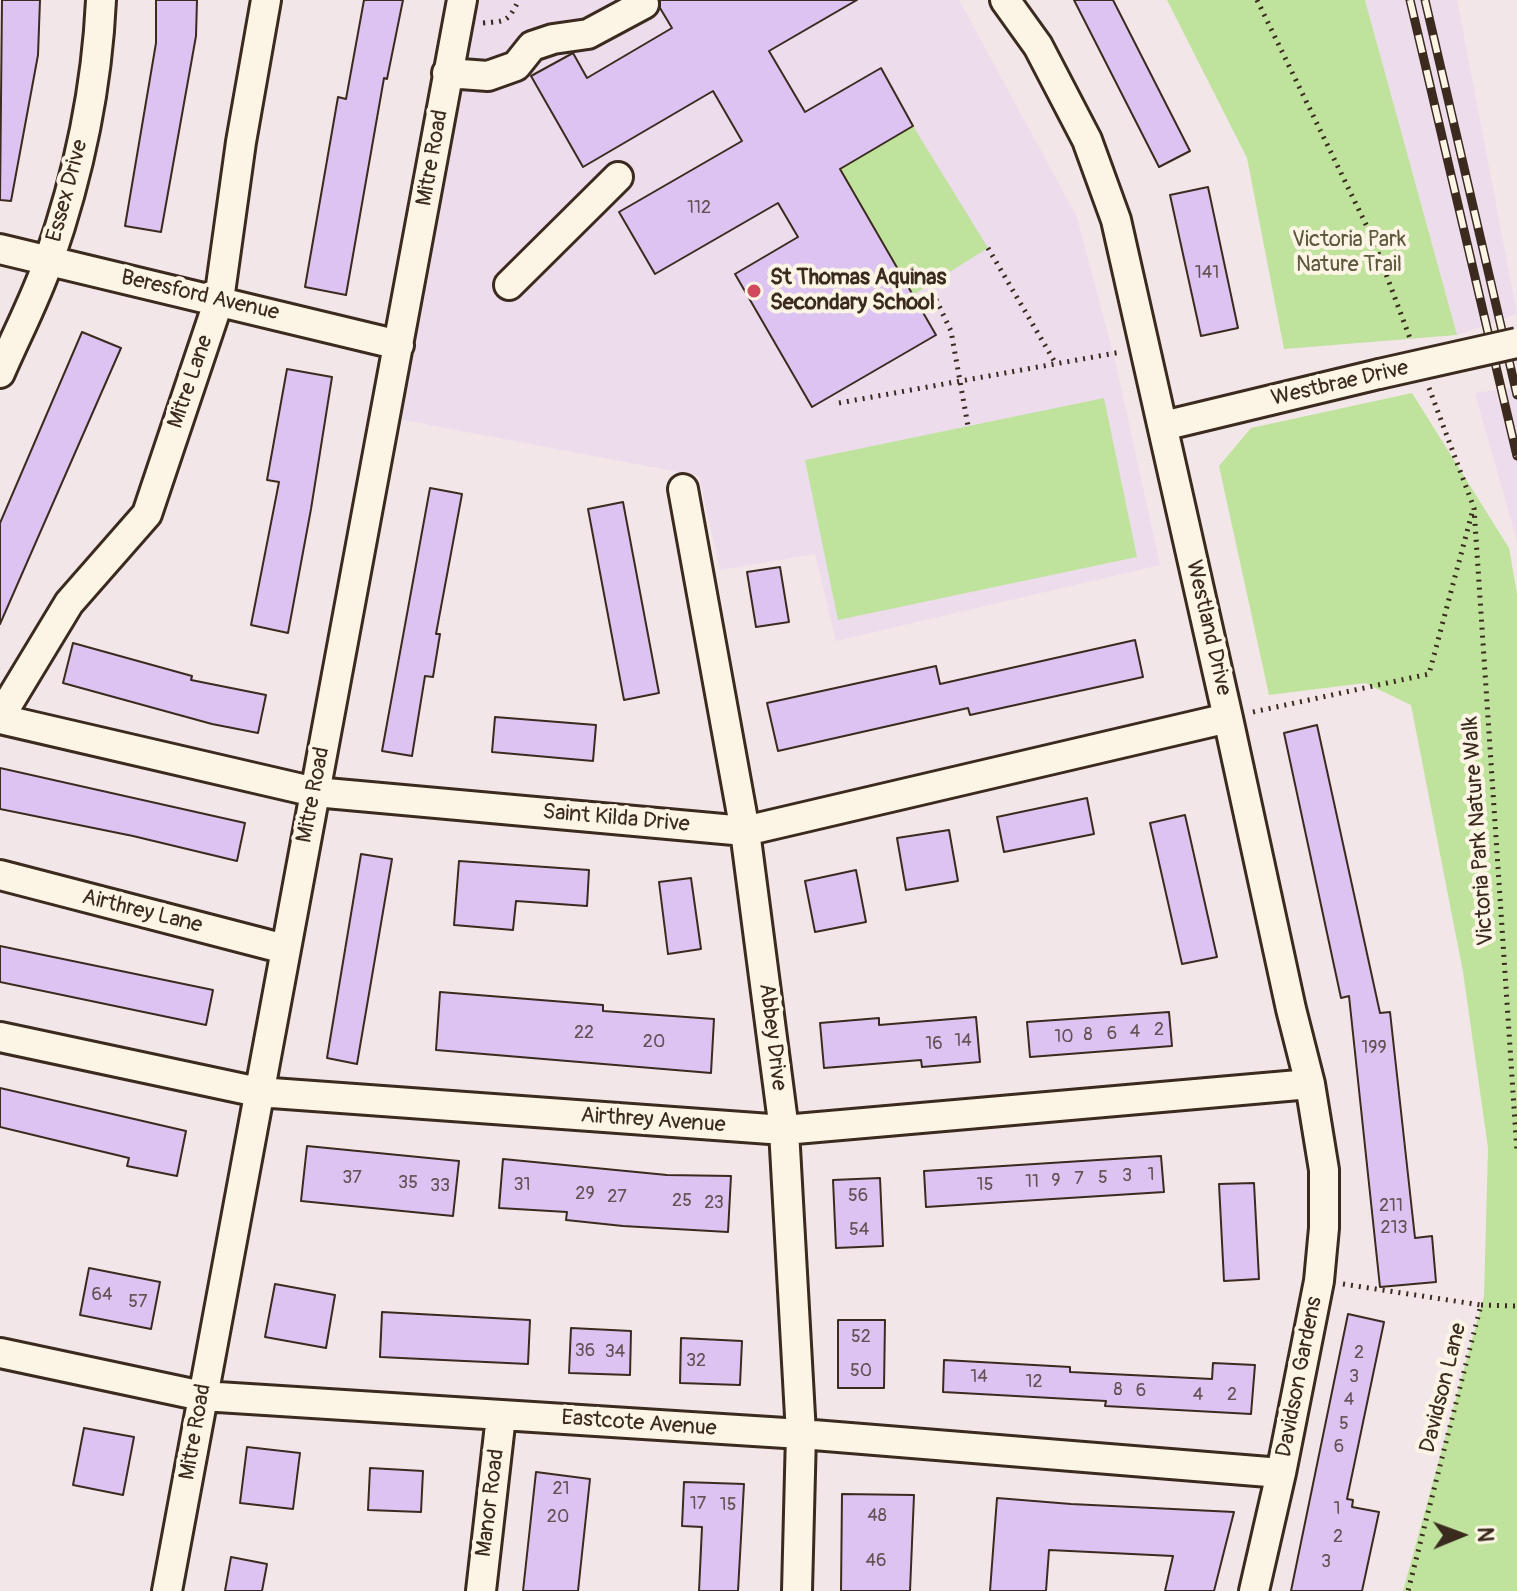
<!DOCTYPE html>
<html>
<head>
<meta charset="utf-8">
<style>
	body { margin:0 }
	#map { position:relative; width:1517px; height:1591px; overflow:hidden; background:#f3e6e9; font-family:Pangolin,sans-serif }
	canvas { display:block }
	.north { position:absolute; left:1421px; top:1495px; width:80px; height:80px; -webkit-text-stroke:6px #fcf5e5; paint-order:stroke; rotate:89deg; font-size:22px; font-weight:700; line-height:32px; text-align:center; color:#3b2a1e }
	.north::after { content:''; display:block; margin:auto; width:28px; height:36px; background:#3b2a1e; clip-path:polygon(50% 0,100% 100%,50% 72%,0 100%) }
</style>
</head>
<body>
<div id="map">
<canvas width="1517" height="1591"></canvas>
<div class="north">N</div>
</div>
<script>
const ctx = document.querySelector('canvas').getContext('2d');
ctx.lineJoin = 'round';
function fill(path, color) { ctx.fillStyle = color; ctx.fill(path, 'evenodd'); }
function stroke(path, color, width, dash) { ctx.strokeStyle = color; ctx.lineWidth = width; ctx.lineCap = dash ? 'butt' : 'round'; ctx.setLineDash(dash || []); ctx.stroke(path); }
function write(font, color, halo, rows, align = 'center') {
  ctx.font = font + ' Pangolin,sans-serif'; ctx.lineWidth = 8; ctx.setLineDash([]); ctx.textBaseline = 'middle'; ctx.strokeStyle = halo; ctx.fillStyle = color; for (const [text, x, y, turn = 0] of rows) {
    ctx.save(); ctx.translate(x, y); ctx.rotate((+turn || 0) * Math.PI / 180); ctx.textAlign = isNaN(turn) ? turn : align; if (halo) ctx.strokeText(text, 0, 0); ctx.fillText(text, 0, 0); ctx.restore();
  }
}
fill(new Path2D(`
	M467,0H959L1077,217L1116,365L1160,565L836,641L815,554L720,570L699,476L388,417Z
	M1365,0H1457L1517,314L1457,335Z
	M1517,387V541L1475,393Z`), '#ecdcec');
fill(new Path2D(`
	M1167,0H1365L1457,335L1284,349L1247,158Z
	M913,126L988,248L913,295L840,169Z
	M1412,393L1509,548L1517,594V1591H1403L1484,1296L1488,1148L1463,972L1411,705L1365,683L1269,695L1219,466L1251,428Z
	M1104,398L1137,557L838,620L805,460Z`), '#bfe39d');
const building = new Path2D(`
	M2,0H40L38,55L11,201L0,200Z
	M156,0H197L196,36L161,232L125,226L156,43Z
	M364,0H403L387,79L384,78L346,295L305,287L338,97L346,99Z
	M660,0H857L769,51L805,112L881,68L913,126L840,169L936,335L812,407L735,274L798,237L778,203L655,274L619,212L742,141L713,91L583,167L531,76L573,53L587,78L672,28L660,8Z
	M1074,0H1113L1190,151L1159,167Z
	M1208,187L1238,328L1201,336L1170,195Z
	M82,332L121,348L0,624V523Z
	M287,369L332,377L311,509L288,633L251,625L279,482L267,480Z
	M430,488L462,494L436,634H440L433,677L425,676L412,756L382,751Z
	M623,502L659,693L624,700L588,509Z
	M780,567L789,622L756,627L747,572Z
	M1135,640L1143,677L970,715L968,708L778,751L767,703L936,666L940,684Z
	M73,643L192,676L191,680L266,695L258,733L212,724L63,683Z
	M495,717L596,725L593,761L492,752Z
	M1317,725L1380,1013L1390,1012L1415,1238L1432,1236L1436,1282L1380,1287L1349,996L1341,998L1284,733Z
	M0,768L245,823L237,861L133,836L0,809Z
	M1087,798L1094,834L1004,852L997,817Z
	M1185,815L1217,957L1182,964L1150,823Z
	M949,830L958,881L906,890L897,838Z
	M361,854L392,859L357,1064L327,1058Z
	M459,861L589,870L587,906L516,901L513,930L454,925Z
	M856,870L866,922L815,932L805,881Z
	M691,878L701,949L668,954L659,882Z
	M0,946L213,990L206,1025L0,982Z
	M440,992L603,1005V1011L714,1019L711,1073L436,1050Z
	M1169,1012L1172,1046L1030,1057L1027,1022Z
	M976,1017L980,1062L922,1067L921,1060L824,1068L820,1023L879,1018V1025Z
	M0,1088L186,1131L177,1176L127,1166L129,1158L0,1127Z
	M307,1146L459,1161L453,1216L301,1201Z
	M1161,1156L1164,1192L926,1207L924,1171Z
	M503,1159L667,1175L731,1176L728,1232L623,1226L566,1220L567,1212L499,1208Z
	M880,1178L883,1246L836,1248L833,1180Z
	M1254,1183L1259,1279L1224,1281L1219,1184Z
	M89,1268L160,1282L151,1329L80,1315Z
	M275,1284L335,1295L326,1348L265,1337Z
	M382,1312L530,1320L528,1364L380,1357Z
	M1348,1314L1384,1322L1347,1499L1353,1500L1352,1507L1379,1512L1362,1591H1291Z
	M838,1320H885L884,1388H838Z
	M571,1328L631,1331L630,1375L569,1373Z
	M681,1338L742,1341L740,1385L680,1383Z
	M944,1360L1070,1367V1372L1212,1379L1213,1363L1255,1365L1251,1414L1105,1406L1106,1401L943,1392Z
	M84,1428L134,1437L123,1495L73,1485Z
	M247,1447L300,1453L293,1509L240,1503Z
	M370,1468L423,1471L421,1512L368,1510Z
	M536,1472L590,1479L578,1591H523Z
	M684,1482L744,1484L738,1591H699L702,1527L682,1526Z
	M842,1494L914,1495L910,1591H841Z
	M997,1498L1071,1504L1234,1512L1214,1591H1165L1173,1556L1049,1550L1046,1591H990Z
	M231,1557L267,1564L262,1591H225Z`);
fill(building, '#ddc3f2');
stroke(building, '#3b2a1e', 2);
const minor = new Path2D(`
	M1005,0L1038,46L1087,140L1116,220L1228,718L1291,1009L1310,1084L1324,1170V1228L1319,1281L1281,1473L1254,1591
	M447,73L488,76L516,66L532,46L553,39L588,34L644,4
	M0,249L399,345
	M509,285L618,177
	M0,373C16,336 36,298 49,260C78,177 97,87 101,0
	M1163,426L1379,374
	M683,489L745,831L784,1130L801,1434L797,1591
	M0,717L69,603L147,514L219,300L241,142L266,0
	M0,719L315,792L745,831L1228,718
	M0,875L285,949
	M0,1037L258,1092L784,1130L1310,1084
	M0,1353L202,1396L801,1434L1281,1473
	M167,1591L462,0
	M481,1591L501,1416`);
stroke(minor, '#3b2a1e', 34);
stroke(new Path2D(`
	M1257,0L1373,239L1411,341
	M483,23C508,21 507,22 519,0
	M988,248L1056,364
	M929,285L951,331L968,426
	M1429,388L1474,508L1517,1152
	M839,403L1121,352
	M1253,712L1429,674L1472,513
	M1343,1284L1481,1305L1408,1591
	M1481,1305L1517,1306`), '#3b2a1e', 5, [2, 6]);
stroke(minor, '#fcf5e5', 28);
const rail = new Path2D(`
	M1410,0L1517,456
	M1425,0L1517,395`);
stroke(rail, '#3b2a1e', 9);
stroke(rail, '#fcf5e5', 6, [18]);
const minorBridge = new Path2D(`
	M1379,374L1517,343`);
stroke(minorBridge, '#3b2a1e', 34, []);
stroke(minorBridge, '#fcf5e5', 28);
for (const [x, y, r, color] of [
	[754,291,8,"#d1495b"]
]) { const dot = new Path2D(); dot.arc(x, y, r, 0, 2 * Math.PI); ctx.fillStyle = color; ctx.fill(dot); stroke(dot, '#fcf5e5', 3); }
write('18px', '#645053', null, [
	["112",699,208],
	["141",1207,273],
	["2",1159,1030],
	["4",1135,1032],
	["22",584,1033],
	["6",1112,1034],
	["8",1088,1035],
	["10",1064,1037],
	["14",963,1041],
	["20",654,1042],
	["16",934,1044],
	["199",1374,1048],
	["1",1151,1175],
	["3",1127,1176],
	["37",352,1178],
	["5",1103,1178],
	["7",1079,1179],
	["9",1056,1181],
	["11",1032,1182],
	["35",408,1183],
	["31",522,1185],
	["15",985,1185],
	["33",440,1186],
	["29",585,1194],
	["56",858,1196],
	["27",617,1197],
	["25",682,1201],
	["23",714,1203],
	["211",1391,1206],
	["213",1394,1228],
	["54",859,1230],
	["64",102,1295],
	["57",138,1302],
	["52",861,1337],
	["36",585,1351],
	["34",615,1352],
	["2",1359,1353],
	["32",696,1361],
	["50",861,1371],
	["14",979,1377],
	["3",1354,1377],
	["12",1034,1382],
	["8",1118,1390],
	["6",1141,1391],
	["4",1198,1395],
	["2",1232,1395],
	["4",1349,1400],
	["5",1344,1424],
	["6",1339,1447],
	["21",561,1489],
	["17",698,1504],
	["15",728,1505],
	["1",1337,1509],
	["48",877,1516],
	["20",558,1517],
	["2",1338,1537],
	["46",876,1561],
	["3",1326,1562]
]);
write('22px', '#3b2a1e', '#fcf5e5', [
	["Mitre Road",433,158,-80],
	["Essex Drive",68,191,-75],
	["Beresford Avenue",200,296,13],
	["Mitre Lane",191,382,-71],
	["Westbrae Drive",1340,384,-13],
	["Westland Drive",1208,628,77],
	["Mitre Road",314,795,-79],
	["Saint Kilda Drive",616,819,5],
	["Victoria Park Nature Walk",1479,831,-94],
	["Airthrey Lane",142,912,14],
	["Abbey Drive",772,1037,83],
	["Airthrey Avenue",653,1121,4],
	["Davidson Gardens",1300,1377,-79],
	["Davidson Lane",1444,1388,-76],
	["Eastcote Avenue",639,1424,4],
	["Mitre Road",196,1432,-80],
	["Manor Road",491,1503,-83]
]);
write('22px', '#5c583e', '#fcf5e5', [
	["Victoria Park",1349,240],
	["Nature Trail",1349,265]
]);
write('bold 22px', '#3b2a1e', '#fcf5e5', [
	["St Thomas Aquinas",770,278],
	["Secondary School",770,303]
], 'left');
</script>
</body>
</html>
